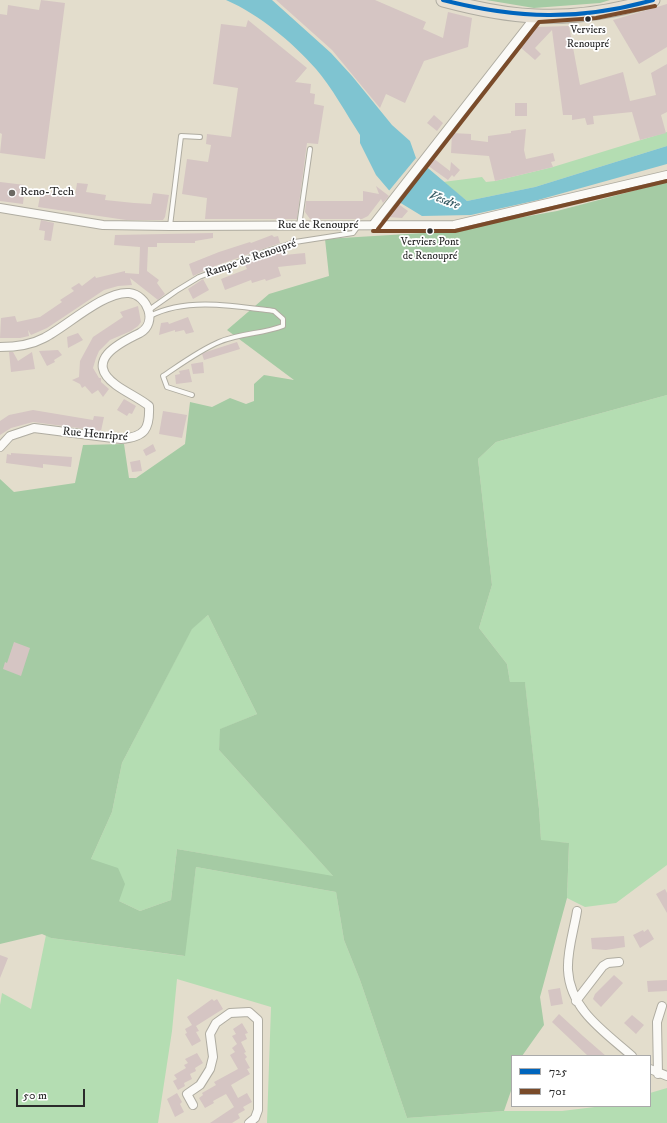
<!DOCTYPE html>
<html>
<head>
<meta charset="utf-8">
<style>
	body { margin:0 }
	#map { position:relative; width:667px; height:1123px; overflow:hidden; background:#e3ddcc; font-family:"IM FELL DW Pica",serif }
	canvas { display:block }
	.legend { position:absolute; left:511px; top:1055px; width:140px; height:52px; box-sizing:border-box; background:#fff; border:1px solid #aaa; margin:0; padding:5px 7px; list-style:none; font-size:12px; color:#2b2b2b }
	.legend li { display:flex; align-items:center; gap:8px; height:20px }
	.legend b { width:20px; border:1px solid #aaa }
	.scale { position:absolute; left:16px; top:1089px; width:69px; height:18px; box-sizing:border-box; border:2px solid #2b2b2b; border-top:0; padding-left:5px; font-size:12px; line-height:14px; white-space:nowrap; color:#2b2b2b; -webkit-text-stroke:3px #fff; paint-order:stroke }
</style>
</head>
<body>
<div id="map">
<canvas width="667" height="1123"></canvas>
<ul class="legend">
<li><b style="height:5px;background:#0065bd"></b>725</li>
<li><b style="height:5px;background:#7a4b2a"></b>701</li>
</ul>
<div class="scale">50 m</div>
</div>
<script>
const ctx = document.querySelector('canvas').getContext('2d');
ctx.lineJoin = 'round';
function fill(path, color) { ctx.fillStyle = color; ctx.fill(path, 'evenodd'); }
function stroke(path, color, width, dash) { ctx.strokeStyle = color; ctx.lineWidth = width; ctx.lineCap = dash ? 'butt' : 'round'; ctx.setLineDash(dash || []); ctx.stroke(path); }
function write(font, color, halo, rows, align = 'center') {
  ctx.font = font + ' "IM FELL DW Pica",serif'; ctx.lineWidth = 3.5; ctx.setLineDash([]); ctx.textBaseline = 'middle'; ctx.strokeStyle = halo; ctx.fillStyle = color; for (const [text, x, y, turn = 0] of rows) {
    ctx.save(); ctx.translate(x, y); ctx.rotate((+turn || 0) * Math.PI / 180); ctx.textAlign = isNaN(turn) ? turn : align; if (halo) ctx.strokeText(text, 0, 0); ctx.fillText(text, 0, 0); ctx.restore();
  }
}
fill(new Path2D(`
	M667,132V146L535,187L467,201L443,182L482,177L486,182L495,181L553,167Z
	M667,395V865L616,903L585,907L567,898L569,843L541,841L539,809L525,683L510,682L507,664L479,628L492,585L478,459L496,442Z
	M208,615L257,714L221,729L219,750L334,877L177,849L171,900L140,911L119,901L91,859L112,812L122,763L192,628Z
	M196,867L336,892L344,940L360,980L407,1118L504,1111H562L603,1106H650V1093L667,1088V1123H267L271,1007L177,979L172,1031L158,1123H0V1005L2,993L31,1009L46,935L51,938L184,956Z`), '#b4ddb2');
fill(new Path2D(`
	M486,0H610L600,3L534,8Z
	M667,182V395L496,442L478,459L492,585L479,628L507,664L510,682H525L539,809L541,840L569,843L567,898L540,997L544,1025L522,1056H512V1088L504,1111L407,1118L360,980L344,940L336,892L196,867L185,956L51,938L42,934L0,944V479L14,492L75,483L83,445L124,444L129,478H136L185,444L190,402L212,407L230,398L246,404L254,401V384L264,375L294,380L227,330L269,294L329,276L325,239L440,232L557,211ZM208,615L257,714L220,729L219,750L333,876L177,849L171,900L140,911L119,901L125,884L118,868L91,859L112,812L122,763L192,629Z`), '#a5cba4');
fill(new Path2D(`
	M226,0H272L331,53L352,76L392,125L410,141L416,158L467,201L535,187L667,146V164L538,200L471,215L422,216L399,202L376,175L360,143V135C347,115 331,86 316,69C291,41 260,15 226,0Z`), '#7fc4d1');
fill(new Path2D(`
	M416,158L427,167L399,202L388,192Z`), '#e3ddcc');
fill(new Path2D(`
	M41,0L65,3L45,159L0,153L2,134L0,133V14L7,15L8,5L39,10Z
	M276,0H375L426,22L423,29L443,38L448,12L472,18L468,47L424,61L405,103L386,94L380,108L332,50Z
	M667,4V47L639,64L613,20Z
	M248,20L307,68L295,82L311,84L310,93L315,94L314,104L324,106L318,144L307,143L297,219H205L207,198L182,194L187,159L208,162L211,145L206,144L207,134L231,137L238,88L213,84L221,24L246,27Z
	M569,26L580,85L623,72L630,101L656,95L651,73L667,64V112L661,115L666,133L640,140L632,112L593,116L594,124L587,125L585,118L572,120V115H563L552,30L535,48L541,54L535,60L520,47L537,27Z
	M515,103H527V116H515Z
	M434,115L443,123L437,131L427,123Z
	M526,129L524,150L526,159L553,153L555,161L551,162L553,167L495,181L489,156L451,153L452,133L471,134V140L488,142V136L511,133V131Z
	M433,158L450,171L451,162L460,170L454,177L452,175L448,180L427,165Z
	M0,182L25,185L23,204L0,201Z
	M77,183L88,184L86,192L106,195L105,200L134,203L151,204L153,193L169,195L165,217L163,220H126L38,207L41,191L75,196Z
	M376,186L389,196L383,203L381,199L368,216L362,219H310L305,212L306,201H363V191L379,194Z
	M397,203L408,211L402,218L388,217V215Z
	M41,220L54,223L51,241L44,240L45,231L39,230Z
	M213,233V238L195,241V243H157V247H148L147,271L159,280L157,283L165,294L158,300L130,278L132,285L118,286L104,290L47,328L31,335L28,330L29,336L20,338H0L1,318L15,316L17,322L40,317L62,302L60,300L74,291L71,288L79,283L82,286L95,276L96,278L125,271V273L139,274L140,247L114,245L115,235Z
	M272,235L274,237L278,236L280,243L215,266L193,276L189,264L219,252L250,242L251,243Z
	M282,250L284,255L305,253L306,264L278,267L281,276L266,281L265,279L252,283L251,280L225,290L221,279L247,269L244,263Z
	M203,279L209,290L193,299L188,289Z
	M138,306L141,322L138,326L131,331L110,340L99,351L96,358L93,368L99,378H101V382L109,389L103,397L98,390L92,394L85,386L82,388L80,384L72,380L79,377L80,361L93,337L123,317L120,312Z
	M188,317L194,332L186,334L184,330L175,332V330L159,335L161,323L168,322L169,324Z
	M78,333L83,340L68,348L67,337Z
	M237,342L240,349L204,360L202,354L206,352Z
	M58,350L62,355L54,360L55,362L47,366L39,351Z
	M9,352H13L18,361L32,352L35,369L11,372Z
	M203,362L204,373L193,374L191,364Z
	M189,369L192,382L176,384L175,375L180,374L179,371Z
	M124,399L136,406L132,414L129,413L127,416L117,410Z
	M33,410L93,420L94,416L104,417L101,431L33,422L11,428L0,435V421L9,415Z
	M163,411L187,415L182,438L159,434Z
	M153,444L156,451L146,456L143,450Z
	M11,453L72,457L71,467L43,464V468L6,463L7,454L11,455Z
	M140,460L142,471L132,472L130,462Z
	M14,642L30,648L21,676L3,669L5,662L7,663Z
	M665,889L667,893V913L656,894Z
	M648,929L654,939L640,948L633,935L643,930L644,932Z
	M624,936L625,947L606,950L592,949L591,938Z
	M0,955L8,958L0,978Z
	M614,975L623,983L601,1007L593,999L595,994Z
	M667,980V991L648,992L647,981Z
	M560,988L563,1004L551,1006L548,990Z
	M212,999L214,1001L217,999L223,1009L196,1026L199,1031L196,1032L201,1041L192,1046L185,1034L187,1033L185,1029L192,1025L187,1017Z
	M559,1014L583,1036L606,1056H588L552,1022Z
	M632,1015L644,1025L636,1034L624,1023Z
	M242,1023L248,1033L245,1034L247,1039L241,1042L246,1052L244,1053L247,1057L245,1059L250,1068L247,1069L250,1074L231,1085L238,1098L247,1093L252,1102L243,1107L245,1110L238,1114L240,1118L232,1123H210L234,1107L226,1094L213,1101L214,1103L205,1108L199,1098L203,1095L202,1093L216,1085L214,1082L238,1069L230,1055L235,1052L232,1048L237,1044L232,1036L236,1034L233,1029Z
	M197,1053L203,1063L195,1068L196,1071L190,1074L192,1079L184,1083L185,1086L178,1090L173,1081L177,1079L174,1075L186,1068L184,1065L188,1063L185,1059Z
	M177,1093L182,1102L180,1104L184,1112L175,1117L167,1099Z`), '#d5c5c3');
const service = new Path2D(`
	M170,226L181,136L200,137
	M299,226L310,149
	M149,310L176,291L199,277L267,251L295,242L353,233L358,226
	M150,316C186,297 235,306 274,311L283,319V326C262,334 240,333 219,342C200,350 181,364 163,376L167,387L192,395`);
const minor = new Path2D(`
	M0,208L103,225L170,226L454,225L667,175
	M373,225L536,16
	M0,347C15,347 31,345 44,338C66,327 104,291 129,293C148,295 158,323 140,333C119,343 83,361 116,385C127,393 139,398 149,406C150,429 145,437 121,439L34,428L10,436L0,447
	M577,911C574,930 567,950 568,970C570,1010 605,1032 632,1056
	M576,1001L603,966L608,963L619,962
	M650,1069L667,1076
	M658,1074L657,1022L662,1006
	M193,1105L187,1094L200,1085L210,1069L213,1057L210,1034L216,1023L230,1013L249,1012L258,1020V1110L255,1118L249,1123`);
const primary = new Path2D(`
	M443,0C473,8 505,15 536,16C575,18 616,11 653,0`);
stroke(service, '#afaca1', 6);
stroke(minor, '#afaca1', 10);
stroke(primary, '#afaca1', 15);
stroke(service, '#fbfaf7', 4);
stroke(minor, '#fbfaf7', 8);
stroke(primary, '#e7e0d4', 13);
stroke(new Path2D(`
	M443,0C517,19 579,21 653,0`), '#0065bd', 4);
stroke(new Path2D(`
	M378,229L539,22L596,18L655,6
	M373,231H455L667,181`), '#7a4b2a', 4);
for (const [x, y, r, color] of [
	[588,19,3.5,"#2b2b2b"],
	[12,193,4,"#6b6963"],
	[430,231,3.5,"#2b2b2b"]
]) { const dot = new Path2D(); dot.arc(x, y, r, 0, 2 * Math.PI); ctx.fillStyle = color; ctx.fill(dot); stroke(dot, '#fff', 1.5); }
write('11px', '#2b2b2b', '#fff', [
	["Verviers",588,31],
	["Renoupré",588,45],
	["Verviers Pont",430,243],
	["de Renoupré",430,257]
]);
write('12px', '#2b2b2b', '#fff', [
	["Reno-Tech",20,193]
], 'left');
write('12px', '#2b2b2b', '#fff', [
	["Rue de Renoupré",318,226],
	["Rampe de Renoupré",251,259,-19],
	["Rue Henripré",95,435,5]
]);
write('italic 13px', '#395d66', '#fff', [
	["Vesdre",444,201,20]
]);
</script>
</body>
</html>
